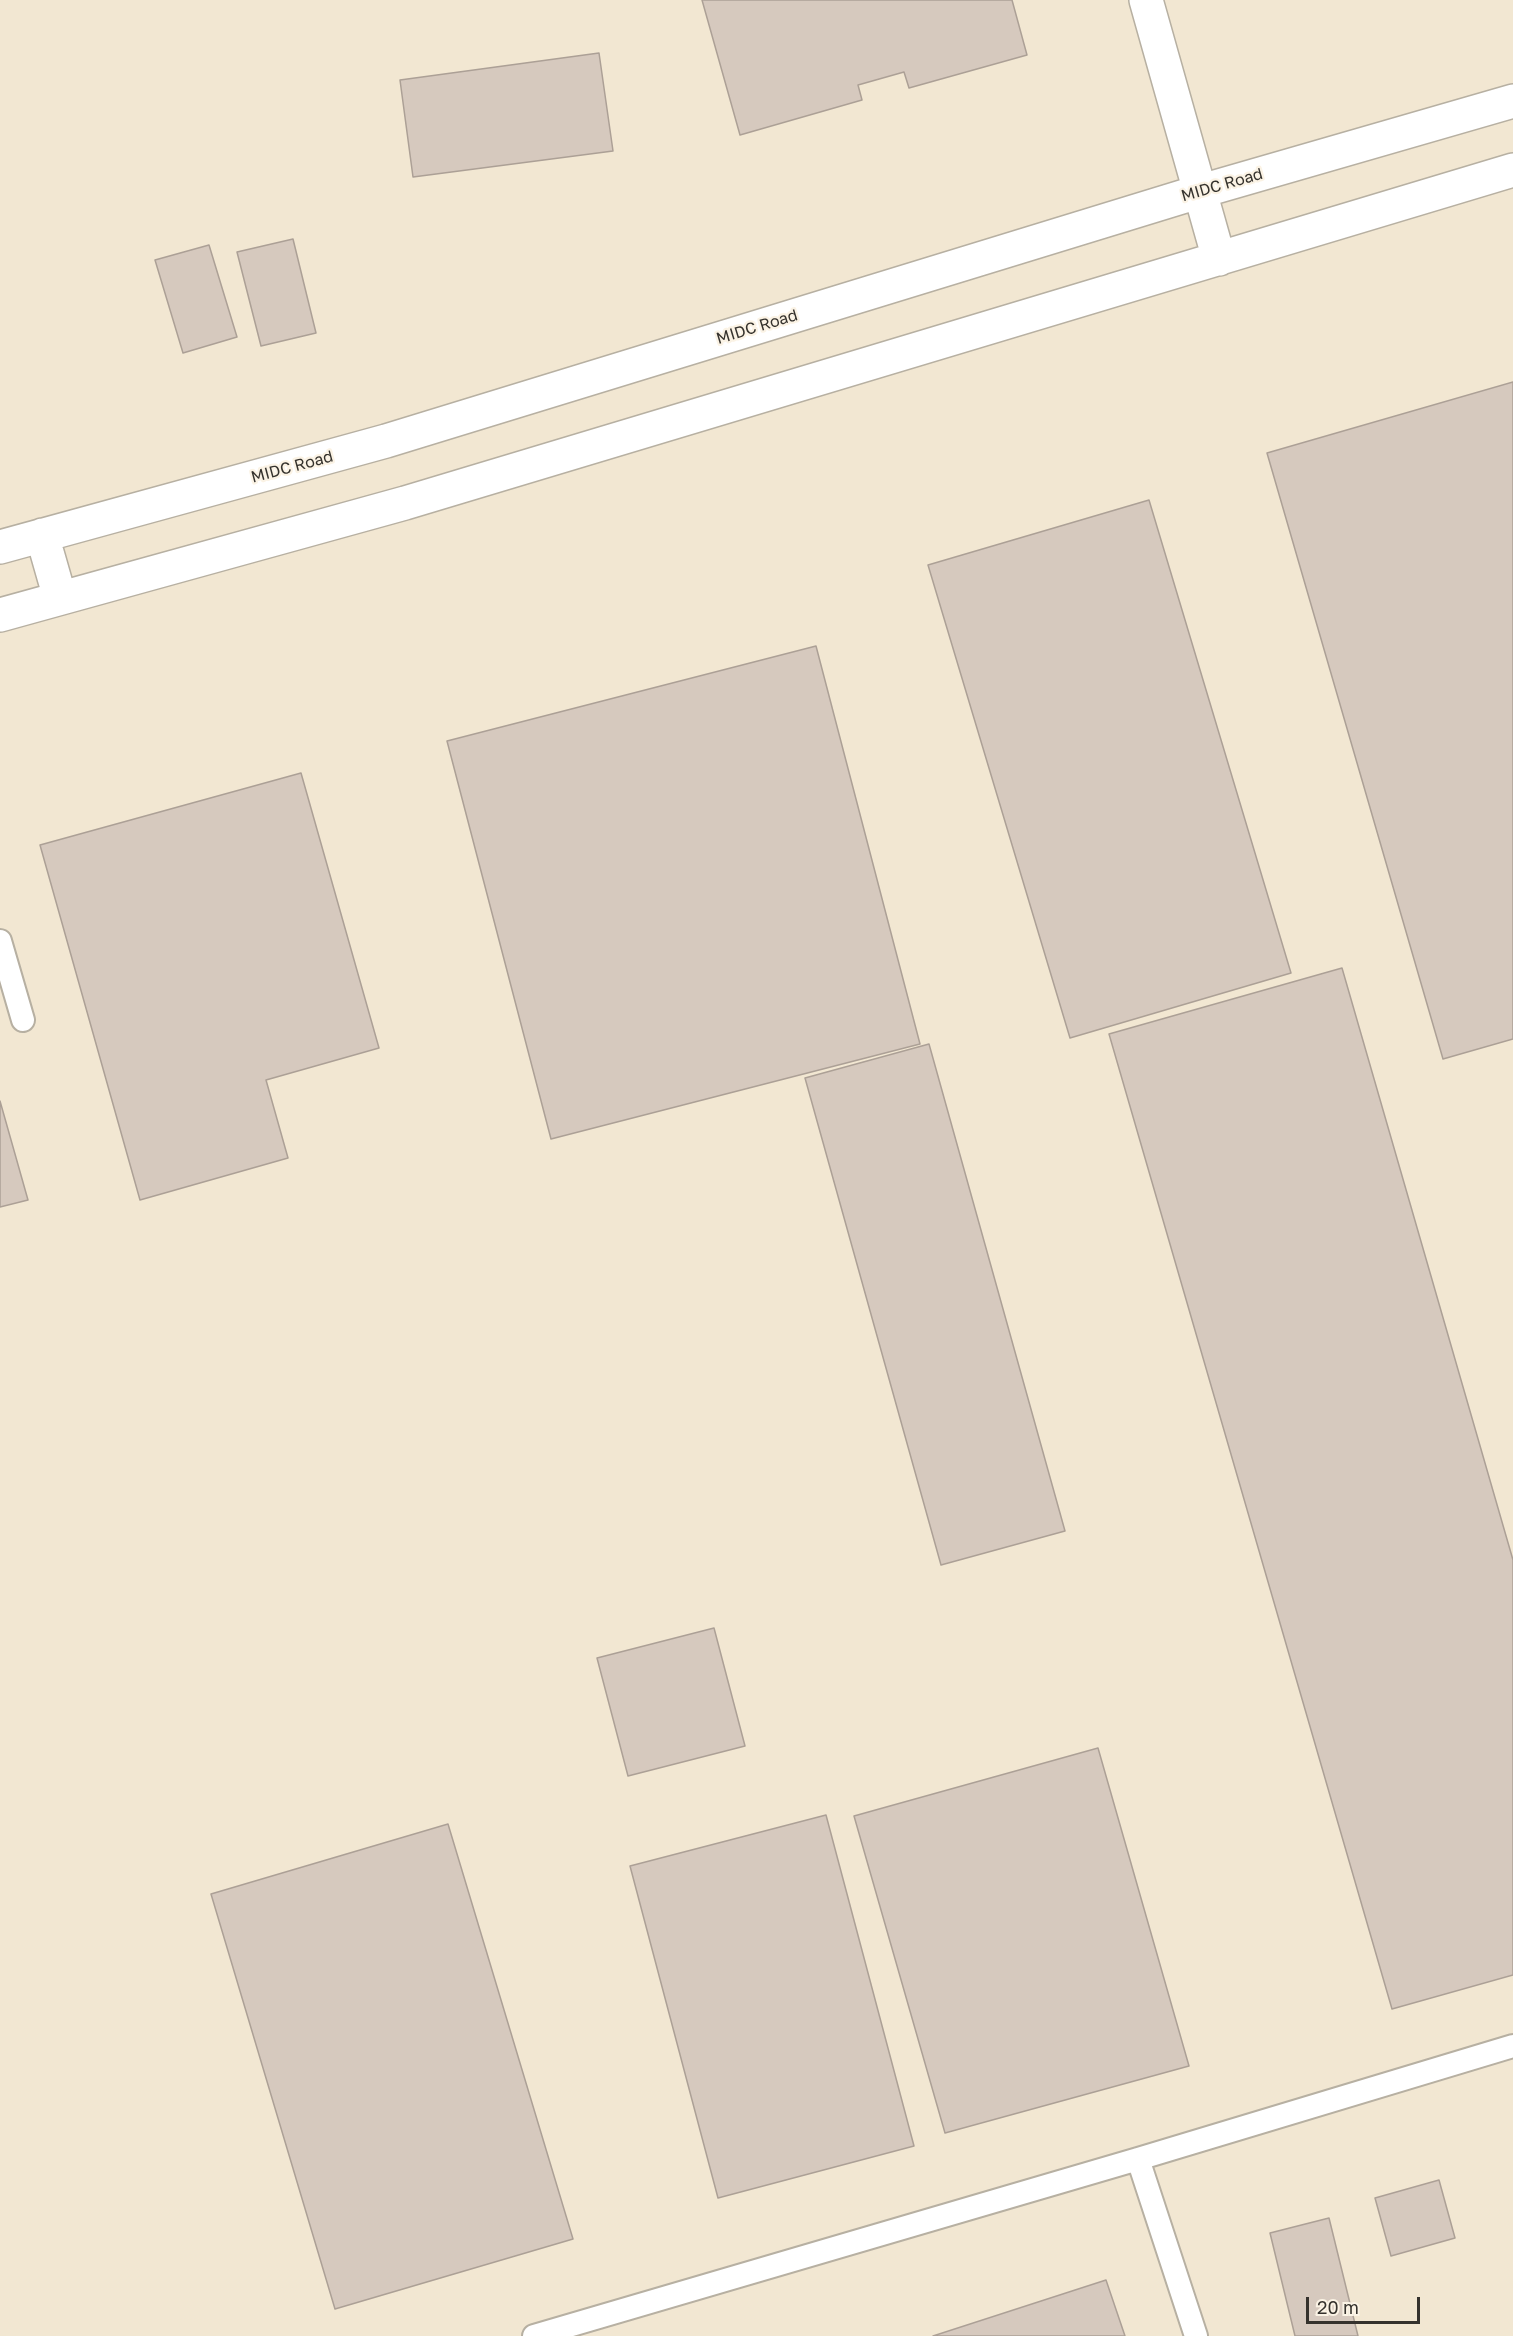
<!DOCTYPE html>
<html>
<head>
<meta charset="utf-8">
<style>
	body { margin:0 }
	#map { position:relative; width:1513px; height:2336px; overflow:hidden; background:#fbf3e5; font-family:"Golos Text",sans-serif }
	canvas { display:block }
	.scale { position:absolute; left:1306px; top:2297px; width:114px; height:27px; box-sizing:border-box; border:3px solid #35322d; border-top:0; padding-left:8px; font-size:18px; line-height:21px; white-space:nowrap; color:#35322d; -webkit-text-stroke:4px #fbf3e5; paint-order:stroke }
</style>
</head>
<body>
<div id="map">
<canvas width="1513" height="2336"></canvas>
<div class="scale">20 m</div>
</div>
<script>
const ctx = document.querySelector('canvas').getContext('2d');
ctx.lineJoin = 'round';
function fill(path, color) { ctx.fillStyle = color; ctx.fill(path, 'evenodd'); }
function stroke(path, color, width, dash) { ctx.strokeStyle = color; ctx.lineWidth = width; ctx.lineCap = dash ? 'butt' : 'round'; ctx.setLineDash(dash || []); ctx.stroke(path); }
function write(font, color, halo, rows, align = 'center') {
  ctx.font = font + ' "Golos Text",sans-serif'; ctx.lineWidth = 4.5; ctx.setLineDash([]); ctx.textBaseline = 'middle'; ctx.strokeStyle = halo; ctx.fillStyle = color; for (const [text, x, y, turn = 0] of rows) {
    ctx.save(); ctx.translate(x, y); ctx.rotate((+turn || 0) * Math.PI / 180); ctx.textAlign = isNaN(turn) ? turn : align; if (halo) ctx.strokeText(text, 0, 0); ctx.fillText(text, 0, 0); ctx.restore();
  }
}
fill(new Path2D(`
	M0,0H1513V2336H0Z`), '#f2e7d2');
const building = new Path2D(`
	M702,0H1012L1027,55L909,88L904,72L858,85L862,100L740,135Z
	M599,53L613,151L413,177L400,80Z
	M293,239L316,333L261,346L237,252Z
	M209,245L237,337L183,353L155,260Z
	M1513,382V1039L1443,1059L1267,453Z
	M1149,500L1291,973L1070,1038L928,565Z
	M816,646L920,1044L551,1139L447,741Z
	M301,773L379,1048L266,1080L288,1158L140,1200L40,845Z
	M1342,968L1513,1560V1975L1392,2009L1109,1034Z
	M929,1044L1065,1531L941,1565L805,1078Z
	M0,1101L28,1200L0,1207Z
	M714,1628L745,1746L628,1776L597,1658Z
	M1098,1748L1189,2066L945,2133L854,1816Z
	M826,1815L914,2146L718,2198L630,1866Z
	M448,1824L573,2239L335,2309L211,1894Z
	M1439,2180L1455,2238L1391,2256L1375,2198Z
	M1329,2218L1358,2336H1295L1270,2233Z
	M1106,2280L1125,2336H933Z`);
fill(building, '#d6c9be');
stroke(building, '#aca096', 1.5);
const lane = new Path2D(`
	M0,941L23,1020
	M1138,2159L1196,2336
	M534,2336L1138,2159L1513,2046`);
const secondary = new Path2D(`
	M1146,0L1219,259
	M42,535L60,598
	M0,547L386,441L1198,192L1513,101
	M0,615L405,503L1513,170`);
stroke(lane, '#b7b0a2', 26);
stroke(secondary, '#b7b0a2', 36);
stroke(lane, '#fff', 22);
stroke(secondary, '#fff', 33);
write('16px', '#35322d', '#fbf3e5', [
	["MIDC Road",1222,185,-16],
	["MIDC Road",757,327,-17],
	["MIDC Road",292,467,-15]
]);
</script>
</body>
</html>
